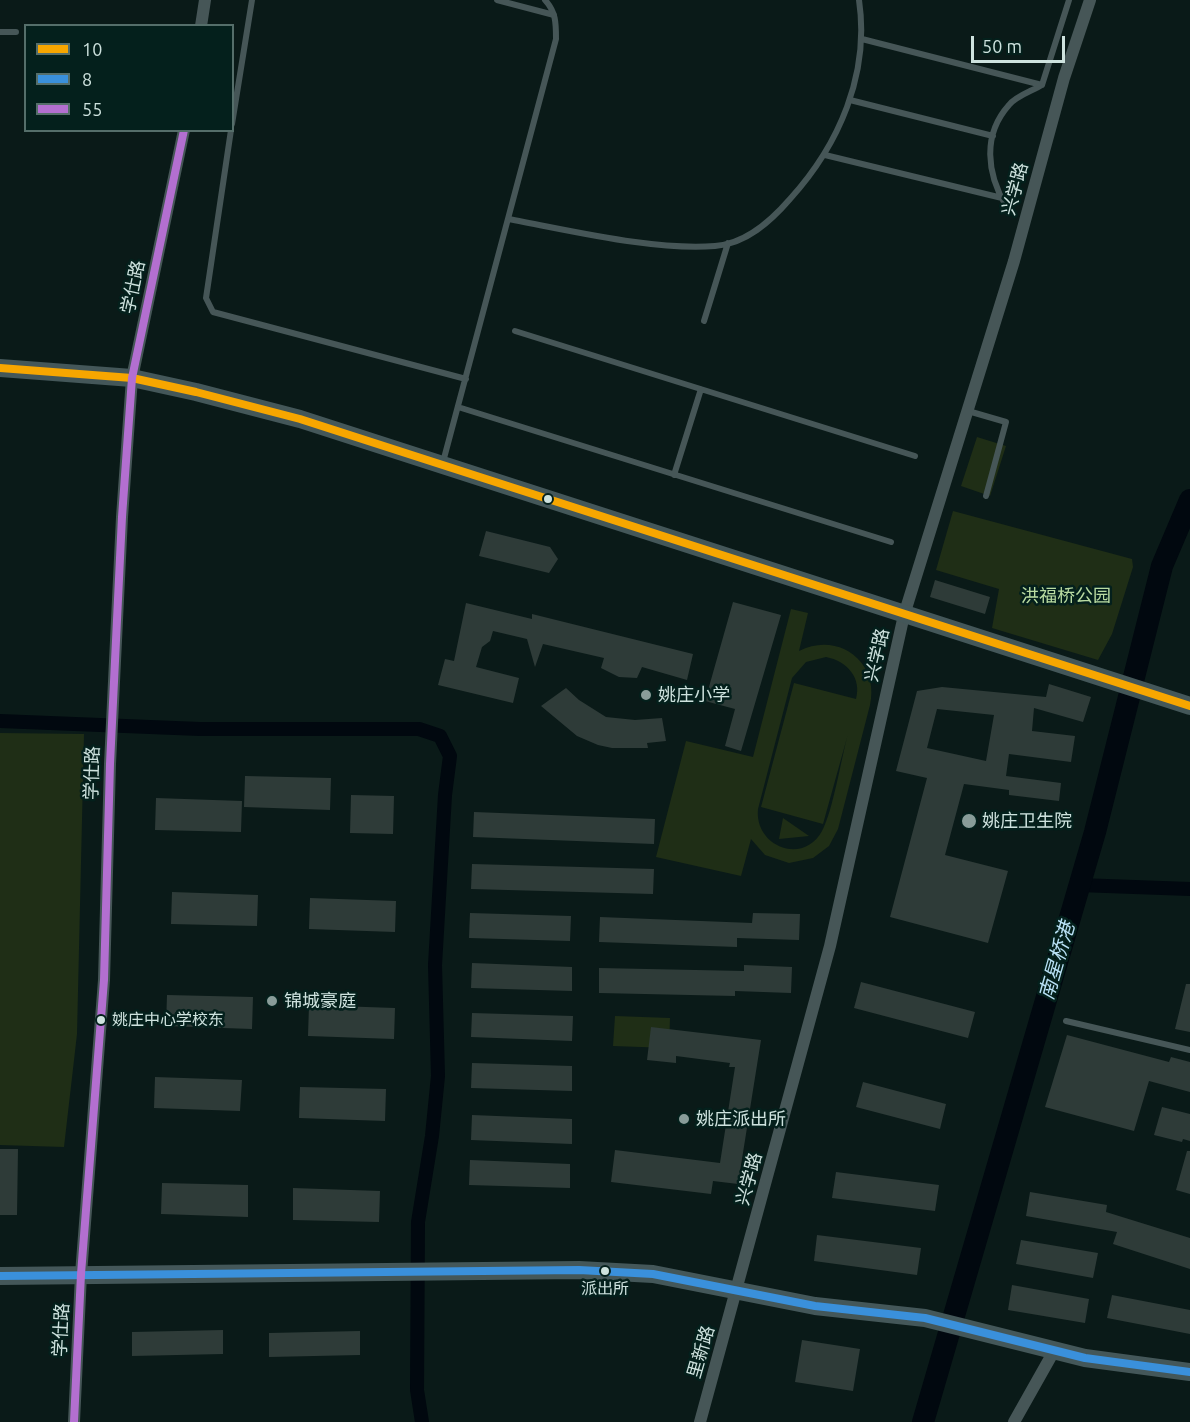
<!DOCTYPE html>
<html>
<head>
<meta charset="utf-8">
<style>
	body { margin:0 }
	#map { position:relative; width:1190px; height:1422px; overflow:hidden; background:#0a1a18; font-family:Ubuntu,sans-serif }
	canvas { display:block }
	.legend { position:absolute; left:24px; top:24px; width:210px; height:108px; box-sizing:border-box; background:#04201c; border:2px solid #556e6a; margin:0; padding:8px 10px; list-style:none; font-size:18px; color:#cee2de }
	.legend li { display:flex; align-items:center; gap:12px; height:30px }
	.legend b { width:30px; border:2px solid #556e6a }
	.scale { position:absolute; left:971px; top:36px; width:94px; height:27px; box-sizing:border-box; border:3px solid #cee2de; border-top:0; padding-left:8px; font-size:18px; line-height:21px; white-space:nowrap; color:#cee2de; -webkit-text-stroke:4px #04201c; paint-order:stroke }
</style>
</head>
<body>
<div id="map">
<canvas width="1190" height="1422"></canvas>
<ul class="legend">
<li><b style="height:8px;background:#f7a600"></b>10</li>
<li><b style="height:8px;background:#3a90db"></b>8</li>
<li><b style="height:8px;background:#b36fd0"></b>55</li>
</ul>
<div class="scale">50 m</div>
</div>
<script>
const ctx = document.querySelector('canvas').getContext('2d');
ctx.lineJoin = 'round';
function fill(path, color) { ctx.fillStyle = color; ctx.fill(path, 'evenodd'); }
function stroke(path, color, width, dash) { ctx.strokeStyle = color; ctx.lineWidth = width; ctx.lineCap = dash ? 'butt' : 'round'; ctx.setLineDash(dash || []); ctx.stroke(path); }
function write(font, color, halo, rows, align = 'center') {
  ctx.font = font + ' Ubuntu,"Noto Sans SC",sans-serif'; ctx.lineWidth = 5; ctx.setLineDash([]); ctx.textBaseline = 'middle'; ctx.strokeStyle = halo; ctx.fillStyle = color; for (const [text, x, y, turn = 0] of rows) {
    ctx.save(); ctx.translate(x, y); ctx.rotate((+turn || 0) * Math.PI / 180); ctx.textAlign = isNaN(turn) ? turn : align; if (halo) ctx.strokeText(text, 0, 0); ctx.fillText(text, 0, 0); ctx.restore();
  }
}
fill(new Path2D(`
	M977,437L1006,446L990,496L961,486Z
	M953,511L1132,559L1133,567L1112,634L1098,660L992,628L999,589L936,570Z
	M791,609L808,613L799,651C837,631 880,661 870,705L838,829L829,846L813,858L789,863L765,855L751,839L741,876L656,857L686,741L753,757ZM826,657C847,661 862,678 856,699L794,683L761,807L823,824L848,734C841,759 833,811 822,831C803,866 754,846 758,809L792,678L806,662Z
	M0,733L84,734L77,1034L64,1147L0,1145Z
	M783,818L809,836L779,839Z
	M615,1016L670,1018L669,1048L613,1046Z`), '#1f2e16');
stroke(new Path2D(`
	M0,721L200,729H419L440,736L450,756L445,795L435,965L438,1076L432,1136L418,1222L417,1390L422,1422
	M1079,885L1190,889`), '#01080f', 14);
stroke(new Path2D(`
	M923,1422L1095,832L1162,566L1190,500`), '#01080f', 22);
fill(new Path2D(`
	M486,531L550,547L558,559L549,573L479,556Z
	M935,580L990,597L985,614L930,597Z
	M733,602L781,615L741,751L725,746L735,709L705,701Z
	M466,603L532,619V614L693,654L687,680L642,667L637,678L619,677L601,668L604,658L543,644L535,667L527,639L493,631L490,641L482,647L476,667L519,678L513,703L438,685L445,659L454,661Z
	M1049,684L1091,697L1083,722L1034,708L1032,731L1075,736L1071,762L1009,754L1006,776L1061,783L1059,801L1009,795V790L964,784L945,855L1008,871L988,943L890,917L927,778L896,771L917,691L942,687L1046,697ZM937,709L994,715L986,761L927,748Z
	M566,688L579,700L606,717L635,720L662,718L666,741L647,743L648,748H612L598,745L577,736L541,706Z
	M245,776L331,778L330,810L244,807Z
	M351,795L394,796L393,834L350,833Z
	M156,798L242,801L241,832L155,830Z
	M474,812L655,819L654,844L473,837Z
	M472,864L654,869L653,894L471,889Z
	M172,892L258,895L257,926L171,924Z
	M310,898L396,901L395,932L309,929Z
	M470,913L571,916L570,941L469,938Z
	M753,913L800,914L799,940L737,938V947L599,942L600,917L752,923Z
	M472,963L572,967V991L471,988Z
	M744,965L792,967L791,993L735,991V996L599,993V968L744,971Z
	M861,982L975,1012L968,1038L854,1008Z
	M1186,984H1190V1032L1175,1029Z
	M167,995L253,997L252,1029L166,1026Z
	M309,1005L395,1008L394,1039L308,1036Z
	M472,1013L573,1016L572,1041L471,1037Z
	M651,1027L761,1040L738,1184L713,1181L711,1194L611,1182L615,1150L720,1163L735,1067H729L730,1063L676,1056V1063L647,1060Z
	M1067,1035L1169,1062L1171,1057L1190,1062V1092L1149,1081L1134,1131L1045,1107Z
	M472,1063L572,1066V1091L471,1088Z
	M155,1077L242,1080L240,1111L154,1108Z
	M863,1082L946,1104L940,1129L856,1107Z
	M300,1087L386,1089L385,1121L299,1118Z
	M1162,1107L1190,1114V1141L1183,1139L1182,1142L1154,1135Z
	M472,1115L572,1119V1144L471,1140Z
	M0,1149H18L17,1215H0Z
	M1187,1151H1190V1194L1176,1190Z
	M470,1160L570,1164V1188L469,1185Z
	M836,1172L939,1185L935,1211L832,1198Z
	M162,1183L248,1185V1217L161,1214Z
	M293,1188L380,1191L379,1222L293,1220Z
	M1030,1192L1107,1205L1106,1212L1190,1238V1269L1113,1244L1117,1232L1026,1216Z
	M817,1235L921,1248L917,1275L814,1261Z
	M1021,1240L1098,1253L1093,1278L1016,1264Z
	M1012,1285L1089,1299L1085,1323L1008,1310Z
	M1112,1295L1190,1310V1334L1107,1318Z
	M223,1330V1354L132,1356V1332Z
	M360,1331V1355L269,1357V1333Z
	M802,1340L860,1349L853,1391L795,1382Z`), '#2e3b38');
stroke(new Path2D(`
	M497,0L554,15
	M0,32H16
	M862,39L1042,85
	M850,100L993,136
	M232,124L252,0
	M231,130L206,298L213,312L466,379
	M825,155L1002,198
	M1006,206C987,174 982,135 1009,105C1016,96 1032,91 1042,85L1069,0
	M508,219C569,230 654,251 715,246C746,244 771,221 790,199C839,145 870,74 859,0
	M704,321L728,243
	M515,331L915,456
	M458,407L891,542
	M968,411L1006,422L986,496
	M443,462L556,39C556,23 556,12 545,0
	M674,475L701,389
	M1066,1021L1190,1050`), '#465657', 6);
stroke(new Path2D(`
	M201,26L205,0
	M74,1422L81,1274L104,980L110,764L122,517L132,378L184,130
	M700,1422L830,946L904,615L1014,261L1064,78L1090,0
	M1014,1422L1054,1351`), '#465657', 12);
stroke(new Path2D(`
	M0,368L132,378L196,392L300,419L1190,706
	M0,1276L579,1270L653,1274L815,1306L925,1318L1085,1358L1190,1372`), '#445759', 18);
stroke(new Path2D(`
	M0,368L132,378L196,392L300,419L1190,706`), '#f7a600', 8);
stroke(new Path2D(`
	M0,1276L579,1270L653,1274L815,1306L925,1318L1085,1358L1190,1372`), '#3a90db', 8);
stroke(new Path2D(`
	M74,1422L81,1274L104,980L110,764L122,517L132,378L184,130`), '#b36fd0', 8);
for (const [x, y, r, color] of [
	[548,499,5,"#cee2de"],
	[646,695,6,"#899c99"],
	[969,821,8,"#899c99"],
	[272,1001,6,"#899c99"],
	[101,1020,5,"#cee2de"],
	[684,1119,6,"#899c99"],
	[605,1271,5,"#cee2de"]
]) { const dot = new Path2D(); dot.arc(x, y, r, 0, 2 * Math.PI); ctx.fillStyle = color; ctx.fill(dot); stroke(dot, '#04201c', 2); }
write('16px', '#cee2de', '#04201c', [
	["姚庄中心学校东",112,1020],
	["派出所",605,1289,"center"]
], 'left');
write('18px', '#cee2de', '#04201c', [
	["兴学路",1015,189,-75],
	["学仕路",133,287,-78],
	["兴学路",877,655,-77],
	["学仕路",92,773,-88],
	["兴学路",749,1179,-75],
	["学仕路",61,1330,-87],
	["里新路",701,1352,-74]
]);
write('18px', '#badca2', '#04201c', [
	["洪福桥公园",1066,596]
]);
write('18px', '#cee2de', '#04201c', [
	["姚庄小学",658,695],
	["姚庄卫生院",982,821],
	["锦城豪庭",284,1001],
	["姚庄派出所",696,1119]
], 'left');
write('italic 20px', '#b9e1f6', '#04201c', [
	["南星桥港",1057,961,-74]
]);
</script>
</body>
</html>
